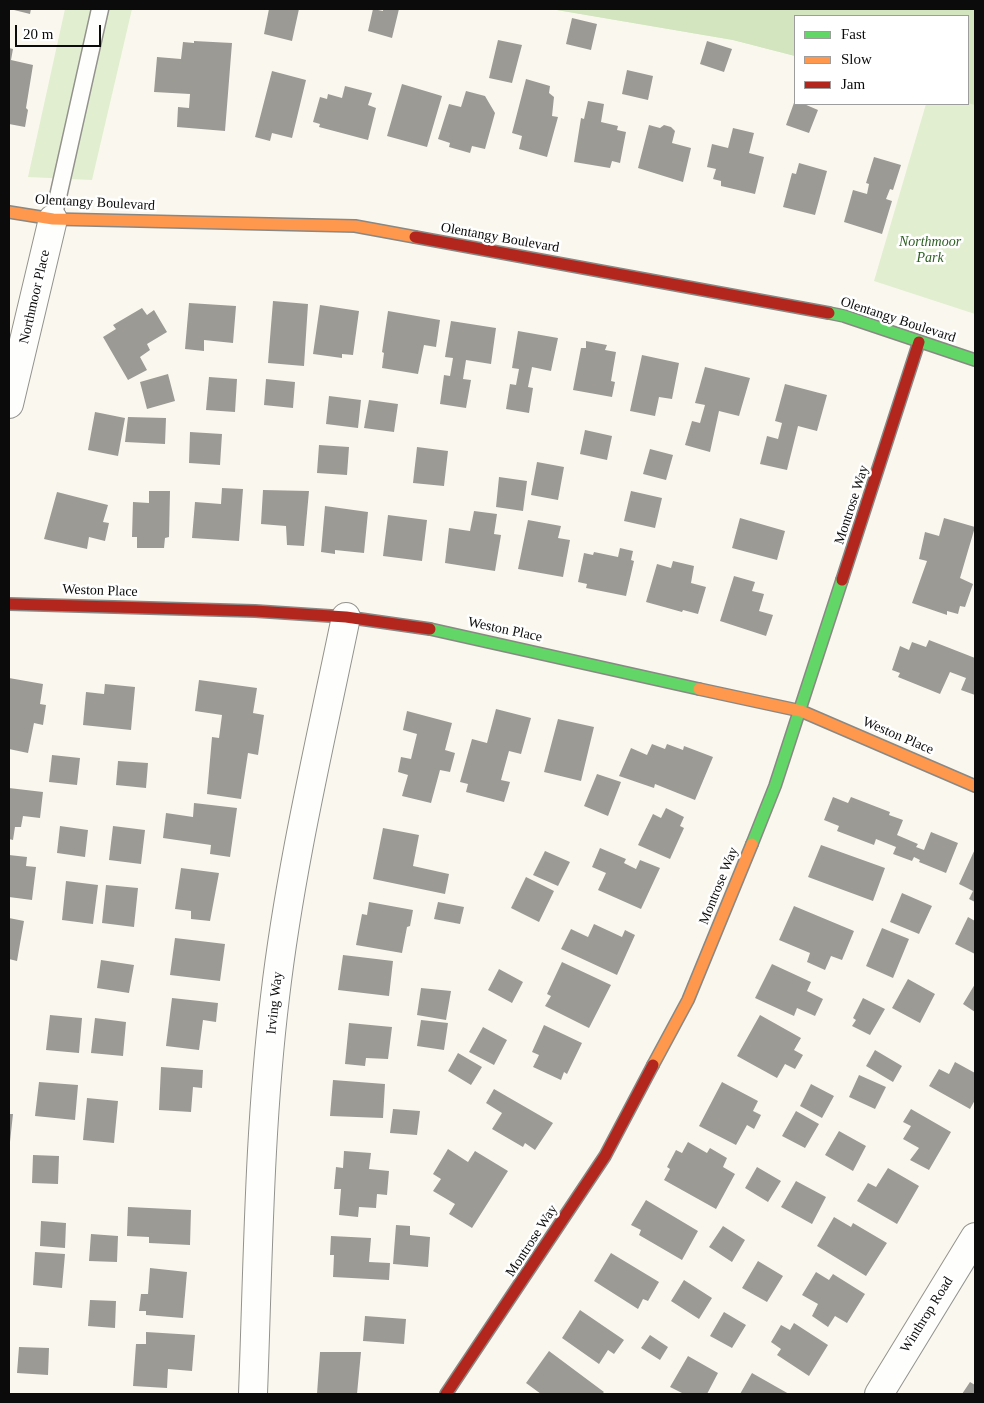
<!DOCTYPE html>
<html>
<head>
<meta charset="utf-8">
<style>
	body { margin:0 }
	#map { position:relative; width:984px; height:1403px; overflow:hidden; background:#faf8ee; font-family:"Times New Roman",serif }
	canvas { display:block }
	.frame { position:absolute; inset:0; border:10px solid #0b0b0b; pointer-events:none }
	.legend { position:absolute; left:794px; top:15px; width:175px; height:90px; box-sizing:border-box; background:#fff; border:1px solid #9d9d9d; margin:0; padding:6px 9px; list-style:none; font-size:15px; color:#0b0b0b }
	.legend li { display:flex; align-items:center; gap:10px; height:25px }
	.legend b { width:25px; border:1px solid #9d9d9d }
	.scale { position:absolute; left:15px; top:25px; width:86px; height:22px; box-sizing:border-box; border:2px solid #0b0b0b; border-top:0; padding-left:6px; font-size:15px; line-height:18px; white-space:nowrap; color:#0b0b0b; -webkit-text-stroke:4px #fff; paint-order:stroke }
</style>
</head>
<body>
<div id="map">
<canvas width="984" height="1403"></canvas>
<div class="frame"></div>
<ul class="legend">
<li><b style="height:6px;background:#63d668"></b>Fast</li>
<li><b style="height:6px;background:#ff974d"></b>Slow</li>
<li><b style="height:6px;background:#b3261e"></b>Jam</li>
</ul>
<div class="scale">20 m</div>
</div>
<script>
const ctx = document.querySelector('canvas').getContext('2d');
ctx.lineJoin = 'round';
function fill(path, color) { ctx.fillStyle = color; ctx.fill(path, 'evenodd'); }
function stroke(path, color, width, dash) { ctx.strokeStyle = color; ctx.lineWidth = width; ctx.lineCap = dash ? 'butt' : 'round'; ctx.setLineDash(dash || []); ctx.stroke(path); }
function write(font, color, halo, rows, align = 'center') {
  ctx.font = font + ' "Times New Roman",serif'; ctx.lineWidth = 5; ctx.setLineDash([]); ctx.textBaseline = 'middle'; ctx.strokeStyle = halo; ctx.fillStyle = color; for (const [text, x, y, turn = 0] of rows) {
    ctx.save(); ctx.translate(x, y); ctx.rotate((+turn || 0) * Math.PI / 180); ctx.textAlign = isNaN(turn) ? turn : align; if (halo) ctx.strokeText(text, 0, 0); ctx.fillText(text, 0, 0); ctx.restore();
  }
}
fill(new Path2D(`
	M65,9H132L92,180L28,177Z
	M551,9H975V314L874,281L926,104H968V16H795V56L733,40Z`), '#e1eecf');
fill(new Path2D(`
	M551,9H975V105L968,103V16H795V56L733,40Z`), '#d2e5be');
fill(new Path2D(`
	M10,9H31L30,14Z
	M269,9H299L292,41L264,34Z
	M373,9L383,11V9H399L392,38L368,31Z
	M572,18L597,24L591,50L566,44Z
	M498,40L522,45L512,83L489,78Z
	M194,41L232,43L225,131L177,127L178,107L189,108L190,94L154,92L157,57L181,59L183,42L194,43Z
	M707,41L732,49L724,72L700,64Z
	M9,48L13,49L11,60L33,65L26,108L28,110L25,127L9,124Z
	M627,70L653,76L648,100L622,94Z
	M272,71L306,80L292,138L272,133L270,141L255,137Z
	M526,79L550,86L549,93L554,97L552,116L558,117L547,157L519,149L522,136L512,133Z
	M402,84L442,96L427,147L387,136Z
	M345,86L372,93L368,105L376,108L368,140L319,127L320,124L313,122L320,97L327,99L328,94L342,98Z
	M466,91L485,96L495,113L485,149L472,146L470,153L449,147L450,143L438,139L449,104L461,107Z
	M795,100V104H804L818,110L809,133L786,125Z
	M588,101L604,104L601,122L618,126L617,130L626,132L620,163L612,161L610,168L574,162L581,118L584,119Z
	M649,125L660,128L664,125L671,127L675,131L672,143L691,148L683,182L638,168Z
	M733,128L754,133L749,153L764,157L755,194L721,186V181L713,179L716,169L707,167L712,144L728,148Z
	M874,157L901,165L893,190L890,189L886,199L892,201L882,234L844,222L853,190L867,194L869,184L866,183Z
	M799,163L827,171L815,215L783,207L792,173L796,174Z
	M273,301L308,304L304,366L268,363Z
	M189,303L236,306L233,343L204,340V351L185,349Z
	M320,305L359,311L353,355L342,354V358L313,354Z
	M142,308L147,315L154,310L167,332L147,344L150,350L140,357L147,370L128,380L103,337L116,329L113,325Z
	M388,311L440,320L436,347L424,345L418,374L382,368L384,353L382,352Z
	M451,321L496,328L491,364L466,360L463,379L471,380L466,408L440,404L444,375L450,376L453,358L445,357Z
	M518,331L558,338L551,371L532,367L528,387L533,388L529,413L506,409L510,384L516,385L519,369L512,368Z
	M586,341L607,345L605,350L616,352L611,381L615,382L612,397L573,390L581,348H586Z
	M642,355L679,363L672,399L659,397L655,416L630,411Z
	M705,367L750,378L739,416L719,411L710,452L685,445L692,421L700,423L705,405L695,403Z
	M168,374L175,401L147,409L140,382Z
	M209,377L237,379L235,412L206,410Z
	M266,379L295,382L293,408L264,405Z
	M785,384L827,395L817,431L798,426L787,470L760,464L767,436L778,439L782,423L775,421Z
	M329,396L361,400L358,428L326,424Z
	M369,400L398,404L394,432L364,428Z
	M95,412L125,418L118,456L88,450Z
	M128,417L166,418L165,444L125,442Z
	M585,430L612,436L607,460L580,454Z
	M190,432L222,434L220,465L189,463Z
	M319,445L349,447L347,475L317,473Z
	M417,447L448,451L444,486L413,483Z
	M650,449L673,455L666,480L643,474Z
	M537,462L564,467L558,500L531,495Z
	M499,477L527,481L523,511L496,507Z
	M222,488L243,489L239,541L192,538L195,502L221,504Z
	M263,490L309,491L304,546L287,545L286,526L261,524Z
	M149,491H170L169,537L165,538L164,548H137V537H132L133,502L149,503Z
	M631,491L662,498L655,528L624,521Z
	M57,492L108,505L103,522L109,523L105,541L89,537L87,549L44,539Z
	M325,506L368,512L364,553L335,550V554L321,552Z
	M474,511L497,514L494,534L501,535L495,571L445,563L449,528L470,531Z
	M388,515L427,520L422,561L383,556Z
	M740,518L785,531L777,560L732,548Z
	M944,518L975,527L960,578L973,584L965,607L960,606L958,614L947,611V615L912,603L927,561L919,559L925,532L939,536Z
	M528,520L561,526L558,538L570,540L563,577L518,569Z
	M620,548L633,551L631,560L634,561L626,596L586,588L587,584L578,582L584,553L593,555L594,552L618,557Z
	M673,561L694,566L691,583L706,587L698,614L683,610L682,612L646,602L657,564L671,568Z
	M734,576L755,582L752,591L764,594L759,611L773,615L766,636L720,621Z
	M929,640L975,658V695L961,690L966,678L950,672L940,694L898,677L900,673L892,670L900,646L909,650L912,642L926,647Z
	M9,678L43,684L40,704L46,705L43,725L34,723L28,753L9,749Z
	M199,680L257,688L253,713L264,715L258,755L248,753L241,799L207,794L212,737L219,738L222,715L195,711Z
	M105,684L135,687L131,730L83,725L86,692L104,694Z
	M496,709L531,718L521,754L509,751L501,780L510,782L504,802L466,792L468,784L460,782L472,739L487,743Z
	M407,711L452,723L445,750L455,753L450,772L440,770L431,803L402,796L408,775L398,772L401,757L411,759L417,734L403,730Z
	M558,719L594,727L581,781L544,772Z
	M652,744L665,749L667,744L683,750L684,746L713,757L695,800L655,784L654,788L619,776L631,748L647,755Z
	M52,755L80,758L77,785L49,782Z
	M118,761L148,763L146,788L116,785Z
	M597,774L621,782L608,816L584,806Z
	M9,788L43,792L40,818L23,816L21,827H15L13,840L9,839Z
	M833,797L848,803L851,797L890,812L889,815L903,820L897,835L918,844L916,847L924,850L931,832L958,843L946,873L919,862L920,860L914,857L912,861L893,854L896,847L876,839L874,845L837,831L839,826L824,820Z
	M194,803L237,808L230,857L210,854L211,845L163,838L166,813L193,817Z
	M666,808L684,817L680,826L684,828L670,859L638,845L653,814L661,818Z
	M60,826L88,830L85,857L57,853Z
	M113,826L145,830L141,864L109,860Z
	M383,828L419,835L413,866L449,874L445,894L373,879Z
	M821,845L885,868L873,901L808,877Z
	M600,848L626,859L624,863L636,869L640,860L660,868L641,909L598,890L606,873L592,867Z
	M975,849V902L969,899L973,891L959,884Z
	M545,851L570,862L558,886L533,875Z
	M9,855L27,857L26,866L36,867L32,900L9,897Z
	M181,868L219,873L210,921L191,919V911L175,909Z
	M526,877L554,891L539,922L511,908Z
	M66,881L98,885L93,924L62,920Z
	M106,885L138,888L134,927L102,923Z
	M902,893L932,906L919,934L890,922Z
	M369,902L413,910L410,926L407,927L402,953L356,945L362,914L367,915Z
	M438,902L464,907L460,924L434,919Z
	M794,906L854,931L842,960L831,956L825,970L807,962L810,953L779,940Z
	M968,917L975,921V954L955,944Z
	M9,918L24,921L17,961L9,959Z
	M594,924L622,937L625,930L635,935L617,975L561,949L571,929L588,937Z
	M882,928L909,939L893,978L866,966Z
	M175,938L225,944L220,981L170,975Z
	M343,955L393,961L389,996L338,990Z
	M101,960L134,965L129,993L97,988Z
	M562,962L611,985L589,1028L545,1006L551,996L547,994Z
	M772,964L811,982L807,991L823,999L815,1016L797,1008L794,1016L755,998Z
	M499,969L523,982L512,1003L488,990Z
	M908,979L935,994L920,1023L892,1008Z
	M975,984V1012L963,1004Z
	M421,988L451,991L446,1020L417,1015Z
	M172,998L218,1003L216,1022L203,1020L199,1050L166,1046Z
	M863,998L885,1009L870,1035L852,1026L856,1020L853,1018Z
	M50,1015L82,1018L79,1053L46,1050Z
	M760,1015L801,1038L794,1050L803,1055L795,1069L785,1064L777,1078L737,1056Z
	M95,1018L126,1022L123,1056L91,1053Z
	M421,1020L448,1023L444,1050L417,1046Z
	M349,1023L392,1027L388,1059L366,1058L365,1066L345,1064Z
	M544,1025L582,1043L567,1074L564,1072L561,1080L533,1067L539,1055L532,1052Z
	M483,1027L507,1040L494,1065L469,1052Z
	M875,1050L902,1066L893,1082L866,1066Z
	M458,1053L482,1067L471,1085L448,1071Z
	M955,1062L975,1073V1100L970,1109L929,1086L939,1069L949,1074Z
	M161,1067L203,1070L202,1088L193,1087L191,1112L159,1110Z
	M859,1075L886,1087L875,1109L849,1097Z
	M333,1080L385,1084L383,1118L330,1116Z
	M39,1082L78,1085L75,1120L35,1116Z
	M722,1082L758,1101L753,1111L761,1115L754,1129L747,1125L736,1145L699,1126Z
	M811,1084L834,1096L822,1118L800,1106Z
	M494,1089L553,1123L535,1150L525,1143L523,1147L492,1129L502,1113L486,1103Z
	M87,1098L118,1101L114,1143L83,1140Z
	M393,1109L420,1111L417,1135L390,1133Z
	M911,1109L951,1132L929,1170L910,1160L919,1148L903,1139L911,1126L903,1122Z
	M796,1111L819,1124L805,1148L782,1136Z
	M9,1114H13L10,1142H9Z
	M839,1131L866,1146L853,1171L825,1155Z
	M688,1142L707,1153L710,1148L727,1158L723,1167L735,1174L716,1209L664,1180L670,1169L667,1167L676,1150L682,1153Z
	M448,1149L468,1162L475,1151L508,1171L472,1228L449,1214L455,1204L433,1191L441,1179L433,1174Z
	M344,1151L371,1153L369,1169L389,1171L387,1195L377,1194L376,1208L359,1207L358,1217L339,1215L341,1189H334L336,1167L343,1168Z
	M33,1155L59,1156L58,1184L32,1183Z
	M757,1167L781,1181L768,1202L745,1188Z
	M888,1168L919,1186L897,1224L857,1201L868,1183L876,1187Z
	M796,1181L826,1197L812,1224L781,1207Z
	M646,1200L698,1231L682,1260L639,1235L641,1230L631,1225Z
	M128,1207L191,1210L190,1245L149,1243V1237L127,1236Z
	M834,1217L851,1227L853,1223L887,1243L866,1276L817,1246Z
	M41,1221L66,1223L65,1248L40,1246Z
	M396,1225L410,1226V1235L430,1237L428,1267L393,1264Z
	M723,1226L745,1240L732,1262L709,1247Z
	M91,1234L118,1236L117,1262L89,1261Z
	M331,1236L371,1238L369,1262L390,1263L389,1280L333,1277L334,1255H330Z
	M35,1252L65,1254L62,1288L33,1285Z
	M611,1253L659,1282L648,1301L643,1299L638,1309L594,1281Z
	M758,1261L783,1276L767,1302L742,1288Z
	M150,1268L187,1272L183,1318L146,1315V1311H139L141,1294H148Z
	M816,1272L829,1280L833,1274L865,1294L847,1323L835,1316L828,1327L812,1316L818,1304L802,1295Z
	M684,1280L712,1298L699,1319L671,1301Z
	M90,1300L116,1301L115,1328L88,1326Z
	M580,1310L624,1340L614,1354L608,1350L599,1364L562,1338Z
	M724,1312L746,1325L732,1348L710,1336Z
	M365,1316L406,1319L404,1344L363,1341Z
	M794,1323L828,1345L809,1376L777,1355L781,1349L771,1342L781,1325L790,1330Z
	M146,1332L195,1335L192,1371L168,1369L167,1388L133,1386L136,1344H146Z
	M650,1335L668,1347L660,1360L641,1348Z
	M19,1347L49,1348L48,1375L17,1373Z
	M549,1351L604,1392L602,1394H541L526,1383Z
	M320,1352H361L357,1394H317Z
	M688,1356L718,1373L707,1394H684L670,1387Z
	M752,1373L789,1394H740Z
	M970,1382L975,1385V1394H962Z`), '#9c9a95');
const lane = new Path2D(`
	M53,219L100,9`);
const street = new Path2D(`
	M9,404L53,219
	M253,1394C258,1262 259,1128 275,997C290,869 320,743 346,617
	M879,1394L975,1237`);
const fast = new Path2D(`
	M829,313L844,316L975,360
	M430,629L699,689
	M752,844L775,786L842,580`);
const slow = new Path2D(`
	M9,212L53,219L355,226L415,237
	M699,689L801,711L975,786
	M653,1065L688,1000L752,844`);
const jam = new Path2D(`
	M415,237L829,313
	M842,580L919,342
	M9,604L255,611L346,617L430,629
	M446,1394L605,1156L653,1065`);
stroke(lane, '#93928d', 19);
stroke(street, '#93928d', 30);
stroke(fast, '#898884', 14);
stroke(slow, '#898884', 14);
stroke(jam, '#898884', 14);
stroke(lane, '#fefefc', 16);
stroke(street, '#fefefc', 28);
stroke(fast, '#63d668', 11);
stroke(slow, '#ff974d', 11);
stroke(jam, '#b3261e', 11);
write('14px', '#0b0b0b', '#fff', [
	["Olentangy Boulevard",95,203,3],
	["Olentangy Boulevard",500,238,10],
	["Northmoor Place",35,297,-77],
	["Olentangy Boulevard",898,320,18],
	["Montrose Way",852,505,-72],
	["Weston Place",100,591,2],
	["Weston Place",505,630,12],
	["Weston Place",898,736,23],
	["Montrose Way",719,886,-68],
	["Irving Way",275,1003,-84],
	["Montrose Way",532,1241,-57],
	["Winthrop Road",927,1315,-58]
]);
write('italic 14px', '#2b5e20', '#fff', [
	["Northmoor",930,242],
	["Park",930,258]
]);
</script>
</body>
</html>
